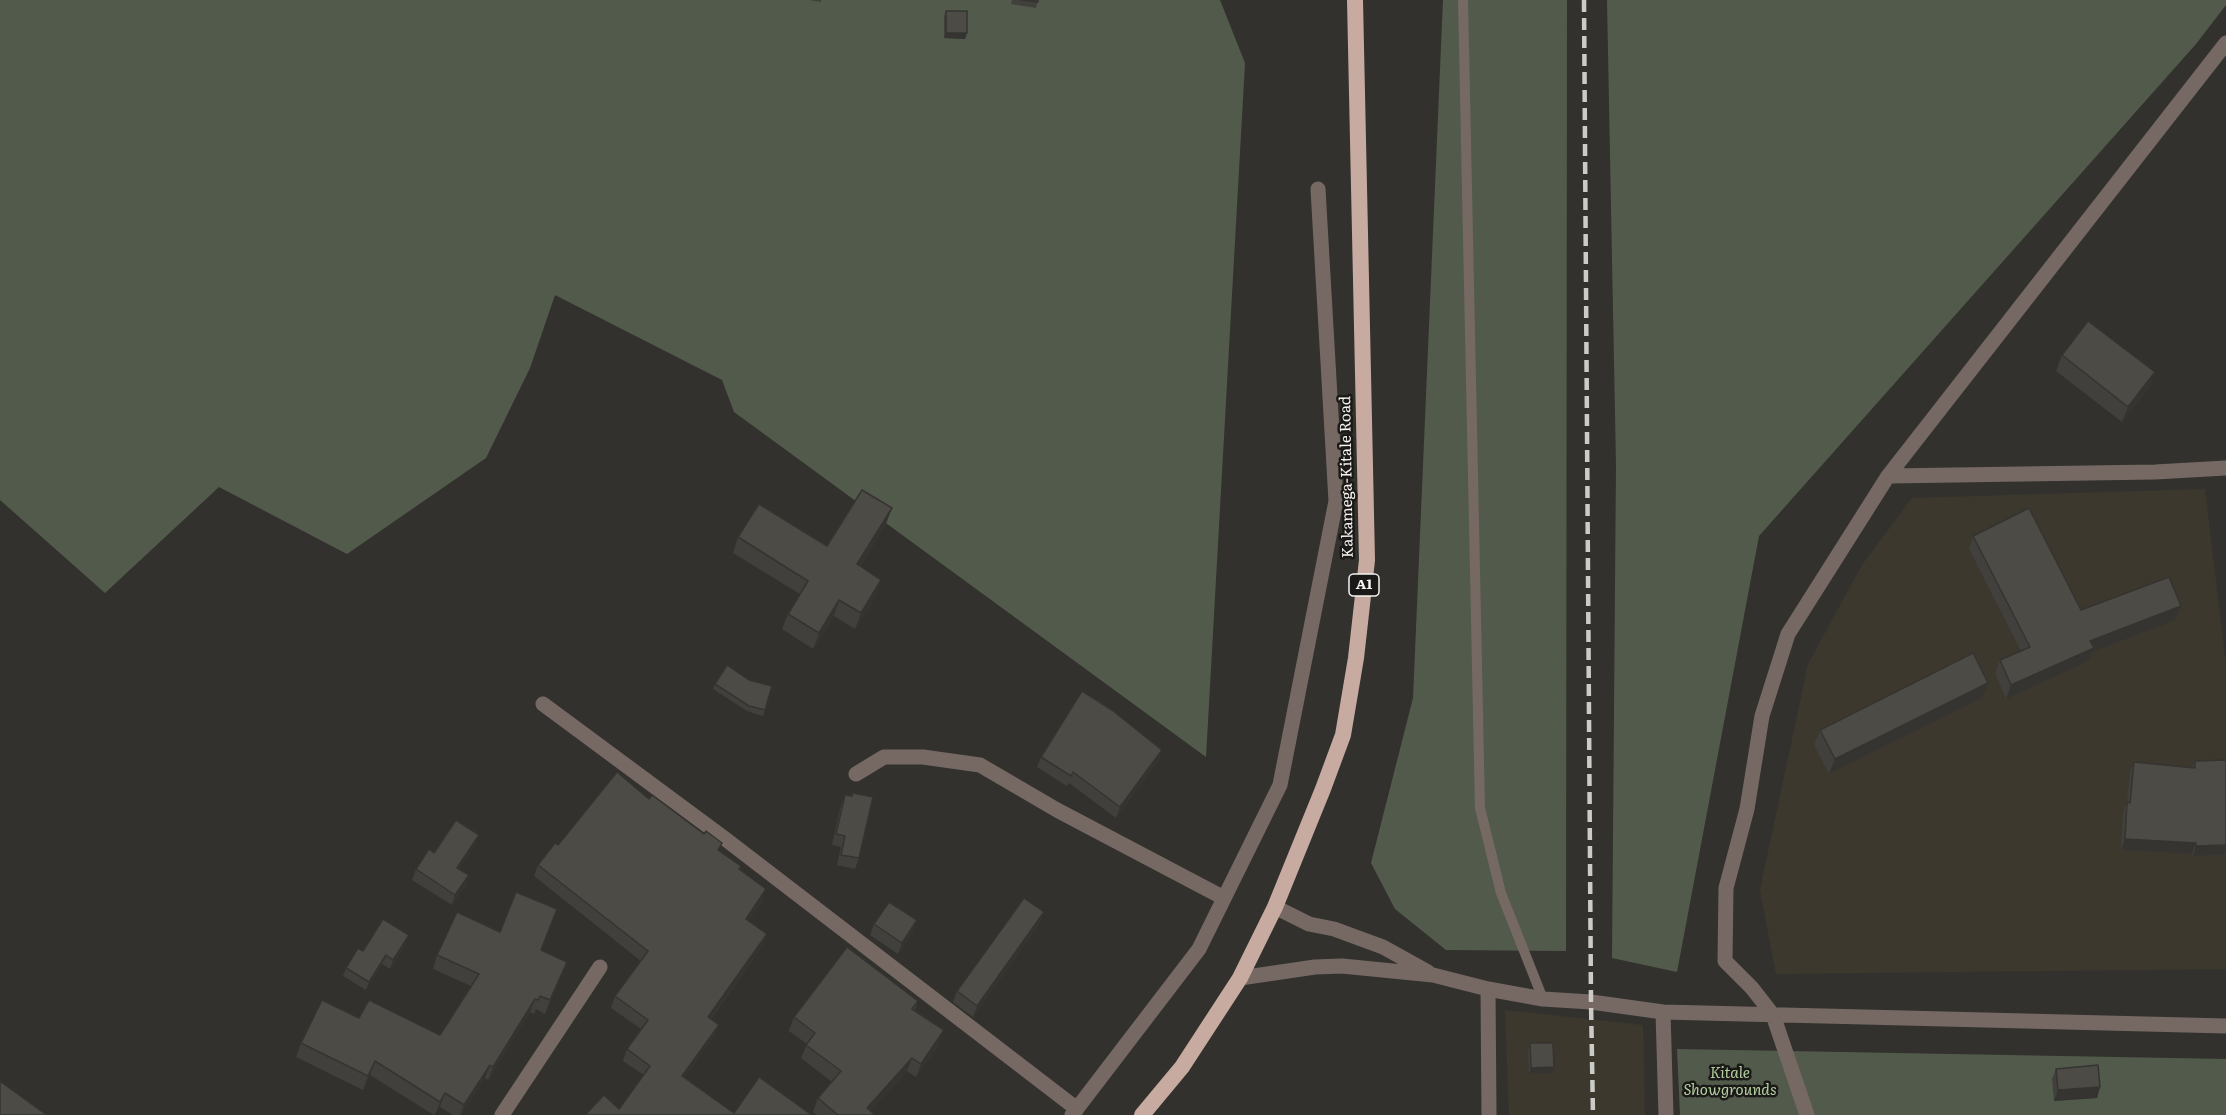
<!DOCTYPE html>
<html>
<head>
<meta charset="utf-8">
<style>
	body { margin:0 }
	canvas { display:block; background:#32312d }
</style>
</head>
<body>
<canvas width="2226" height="1115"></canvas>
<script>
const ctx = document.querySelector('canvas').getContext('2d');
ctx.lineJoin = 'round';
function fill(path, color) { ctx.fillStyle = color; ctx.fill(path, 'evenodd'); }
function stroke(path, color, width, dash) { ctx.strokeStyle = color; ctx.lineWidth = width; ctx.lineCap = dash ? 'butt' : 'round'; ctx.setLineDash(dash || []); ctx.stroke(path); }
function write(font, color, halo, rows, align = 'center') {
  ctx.font = font + ' Literata,serif'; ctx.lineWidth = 5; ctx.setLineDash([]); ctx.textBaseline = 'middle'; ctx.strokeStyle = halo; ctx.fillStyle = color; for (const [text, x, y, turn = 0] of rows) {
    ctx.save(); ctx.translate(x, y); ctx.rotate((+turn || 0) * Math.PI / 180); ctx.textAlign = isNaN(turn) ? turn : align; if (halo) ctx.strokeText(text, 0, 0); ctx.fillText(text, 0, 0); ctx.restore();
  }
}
fill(new Path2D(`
	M2205,489L2226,666V969L1776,974L1760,890L1808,664L1862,565L1912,498Z
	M1505,1010L1643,1025L1645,1115H1509Z`), '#3c382e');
fill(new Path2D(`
	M0,0H1220L1245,63L1206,757L734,412L722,380L555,295L530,368L486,458L347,554L219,487L105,593L0,500Z
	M1443,0H1567L1566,951L1446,950L1395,909L1371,863L1413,698Z
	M1607,0H2226V5L2196,44L1759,536L1677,972L1612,958L1616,465Z
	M1677,1049L2226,1059V1115H1680Z`), '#525b4b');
stroke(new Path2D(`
	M1463,0L1480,808L1501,893L1543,999`), '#766964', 10);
stroke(new Path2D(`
	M1888,476L2155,472L2226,468
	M543,704L724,838L1077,1109
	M856,774L884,757H923L980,765L1057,810L1224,898
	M1275,907L1309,924L1334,929L1383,947L1428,972
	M1240,978L1315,967L1342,966L1433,975L1488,989L1543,999L1591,1002L1663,1012L2226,1026
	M1488,989L1489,1115
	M1663,1012L1666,1115
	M502,1115L600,967
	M1072,1115L1199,949L1280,785L1336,501L1318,189
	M1807,1115L1773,1015L1752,988L1725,961L1726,888L1747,809L1762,716L1788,634L1888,476L2226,43`), '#766964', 15);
stroke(new Path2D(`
	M1142,1115L1182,1067L1240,978L1275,907L1323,789L1343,735L1356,658L1367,560L1355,0`), '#c8aba0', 16);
stroke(new Path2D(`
	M1584,0L1591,1002L1593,1115`), '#cccbc7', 4.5, [12, 6]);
fill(new Path2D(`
	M809,0H821V2Z
	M1012,0H1038L1036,8L1011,4Z
	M946,11L967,33L965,39L944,38V16Z
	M2062,355L2155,372L2149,387L2122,422L2056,371Z
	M886,524L860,566L876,596L855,629L834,616L813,649L782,629L788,614L800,594L733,553L738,537L827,546Z
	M1973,536L2081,610L2181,606L2176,620L2092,652L2089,661L2006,699L1995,673L2000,660L2021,651L1969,549Z
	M715,684L765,710L763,716L747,711L713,689Z
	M1982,698L1829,774L1814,745L1820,730Z
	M1162,750L1158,761L1116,818L1069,783L1067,786L1037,767L1041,757Z
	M2226,760V850L2224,855L2193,856L2192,854L2121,850L2123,813L2127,802L2130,773L2134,762L2192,768L2195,761Z
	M853,793L859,858L855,869L837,865L841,847L832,845L841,805L845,795L852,796Z
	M649,799L741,866L740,870L762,901L748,921L767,934L763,945L711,1019L714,1036L684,1078L734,1113L812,1115H586L587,1113L619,1109L644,1075L623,1061L627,1049L641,1029L611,1008L615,996L641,961L534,876L538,865L558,845Z
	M475,845L459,869L469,875L465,886L452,905L412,880L416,869L434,853Z
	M1040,923L973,1017L953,1002L957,991Z
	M874,924L913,931L898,954L870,935Z
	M406,943L390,969L382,964L366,990L343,976L346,968L363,951Z
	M541,950L567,962L562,975L545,1014L536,1009L534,1014L530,1012L488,1080L485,1078L461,1115H453L440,1107L434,1115L370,1075L363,1090L296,1057L301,1043L440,1035L471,986L433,969L437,955Z
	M918,1001L915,1010L939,1044L916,1077L907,1071L871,1111L873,1115H817L813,1112L818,1098L832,1082L801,1058L807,1044L789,1031L794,1017Z
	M1530,1043L1552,1073L1529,1074L1528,1049Z
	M2056,1069L2100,1087L2097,1098L2054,1101L2052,1079Z`), '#41403c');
fill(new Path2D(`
	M946,33H967L965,39L944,38Z
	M2155,372L2149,387L2122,422L2128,407Z
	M892,508L886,524L851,580L857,564Z
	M881,580L876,596L855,629L861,613Z
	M839,600L834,616L813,649L819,633Z
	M2181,606L2176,620L2092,652L2089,661L2006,699L2011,685L2090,641Z
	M1988,683L1982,698L1829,774L1835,759Z
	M1162,750L1158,761L1116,818L1120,807Z
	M479,835L475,845L453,879L457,868Z
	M2125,839L2196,843L2192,854L2121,850Z
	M2226,845V850L2224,855L2193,856L2196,846Z
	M469,875L465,886L452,905L455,895Z
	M766,889L762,901L742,930L746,919Z
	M1044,912L1040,923L973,1017L977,1006Z
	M917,920L913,931L898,954L902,943Z
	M767,934L763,945L704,1028L708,1017Z
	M409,935L406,943L390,969L393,960Z
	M386,955L382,964L366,990L369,982Z
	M567,962L562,975L545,1014L550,1000Z
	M535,999L530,1012L488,1080L493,1067Z
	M719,1025L714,1036L678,1087L682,1076Z
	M944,1030L939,1044L916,1077L921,1064Z
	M912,1058L907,1071L868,1115L867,1108Z
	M375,1061L370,1075L363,1090L368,1076Z
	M490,1065L485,1078L461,1115H460L464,1105Z
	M1554,1067L1552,1073L1529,1074L1531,1068Z
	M2100,1087L2097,1098L2054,1101L2058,1090Z
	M445,1093L440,1107L435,1115L440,1102Z`), '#353431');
const building = new Path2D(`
	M1021,0H1038V2Z
	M946,11H967V33H946Z
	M2088,321L2155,372L2128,407L2062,355Z
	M862,490L892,508L857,564L881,580L861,613L839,600L819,633L788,614L808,581L738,537L759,504L827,546Z
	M2029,508L2081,610L2169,577L2181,606L2090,641L2094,648L2011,685L2000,660L2030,647L1973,536Z
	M1973,653L1988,683L1835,759L1820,730Z
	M727,665L749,680L772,686L765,710L749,706L715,684Z
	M1082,691L1112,710L1162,750L1120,807L1073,772L1071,776L1041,757Z
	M2226,760V845L2196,846V843L2125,839L2127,802L2130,803L2134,762L2195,768V761Z
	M617,772L649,799L652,795L704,834L706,831L722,843L718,850L741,866L739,869L766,889L746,919L767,934L708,1017L719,1025L682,1076L734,1113L759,1077L812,1115H589L587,1113L604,1095L619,1109L650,1066L627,1049L648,1020L615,996L648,951L538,865L555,843L558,845Z
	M853,793L873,797L859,858L841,855L845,836L836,834L845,795L852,796Z
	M456,820L479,835L457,868L469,875L455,895L416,869L429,849L434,853Z
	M516,892L557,909L541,950L567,962L550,1000L540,996L538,1000L535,999L493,1067L490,1065L464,1105L445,1093L440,1102L375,1061L368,1076L301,1043L322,1000L359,1018L369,1000L440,1035L479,974L437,955L457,912L500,932Z
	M1024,898L1044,912L977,1006L957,991Z
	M889,902L917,920L902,943L874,924Z
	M383,919L409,935L393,960L386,955L369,982L346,968L358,948L363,951Z
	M847,947L918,1001L912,1009L944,1030L921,1064L912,1058L867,1108L874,1114L872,1115H838L818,1098L841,1071L806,1045L815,1033L794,1017Z
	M1530,1043H1553L1554,1067L1531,1068Z
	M2098,1065L2100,1087L2058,1090L2056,1069Z
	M0,1081L47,1115H0Z`);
fill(building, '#4c4b46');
stroke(building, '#353431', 1.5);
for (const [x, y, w] of [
	[1364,585,30]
]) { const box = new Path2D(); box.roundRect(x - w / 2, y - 11, w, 22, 4.5); ctx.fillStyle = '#1a1917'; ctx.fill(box); stroke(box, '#f4f3f0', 1.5); }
write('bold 14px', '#f4f3f0', null, [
	["A1",1364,585]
]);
write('15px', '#f4f3f0', '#1a1917', [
	["Kakamega-Kitale Road",1347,477,-91]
]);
write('italic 15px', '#b4cfa0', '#1a1917', [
	["Kitale",1730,1074],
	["Showgrounds",1730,1091]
]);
</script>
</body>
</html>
